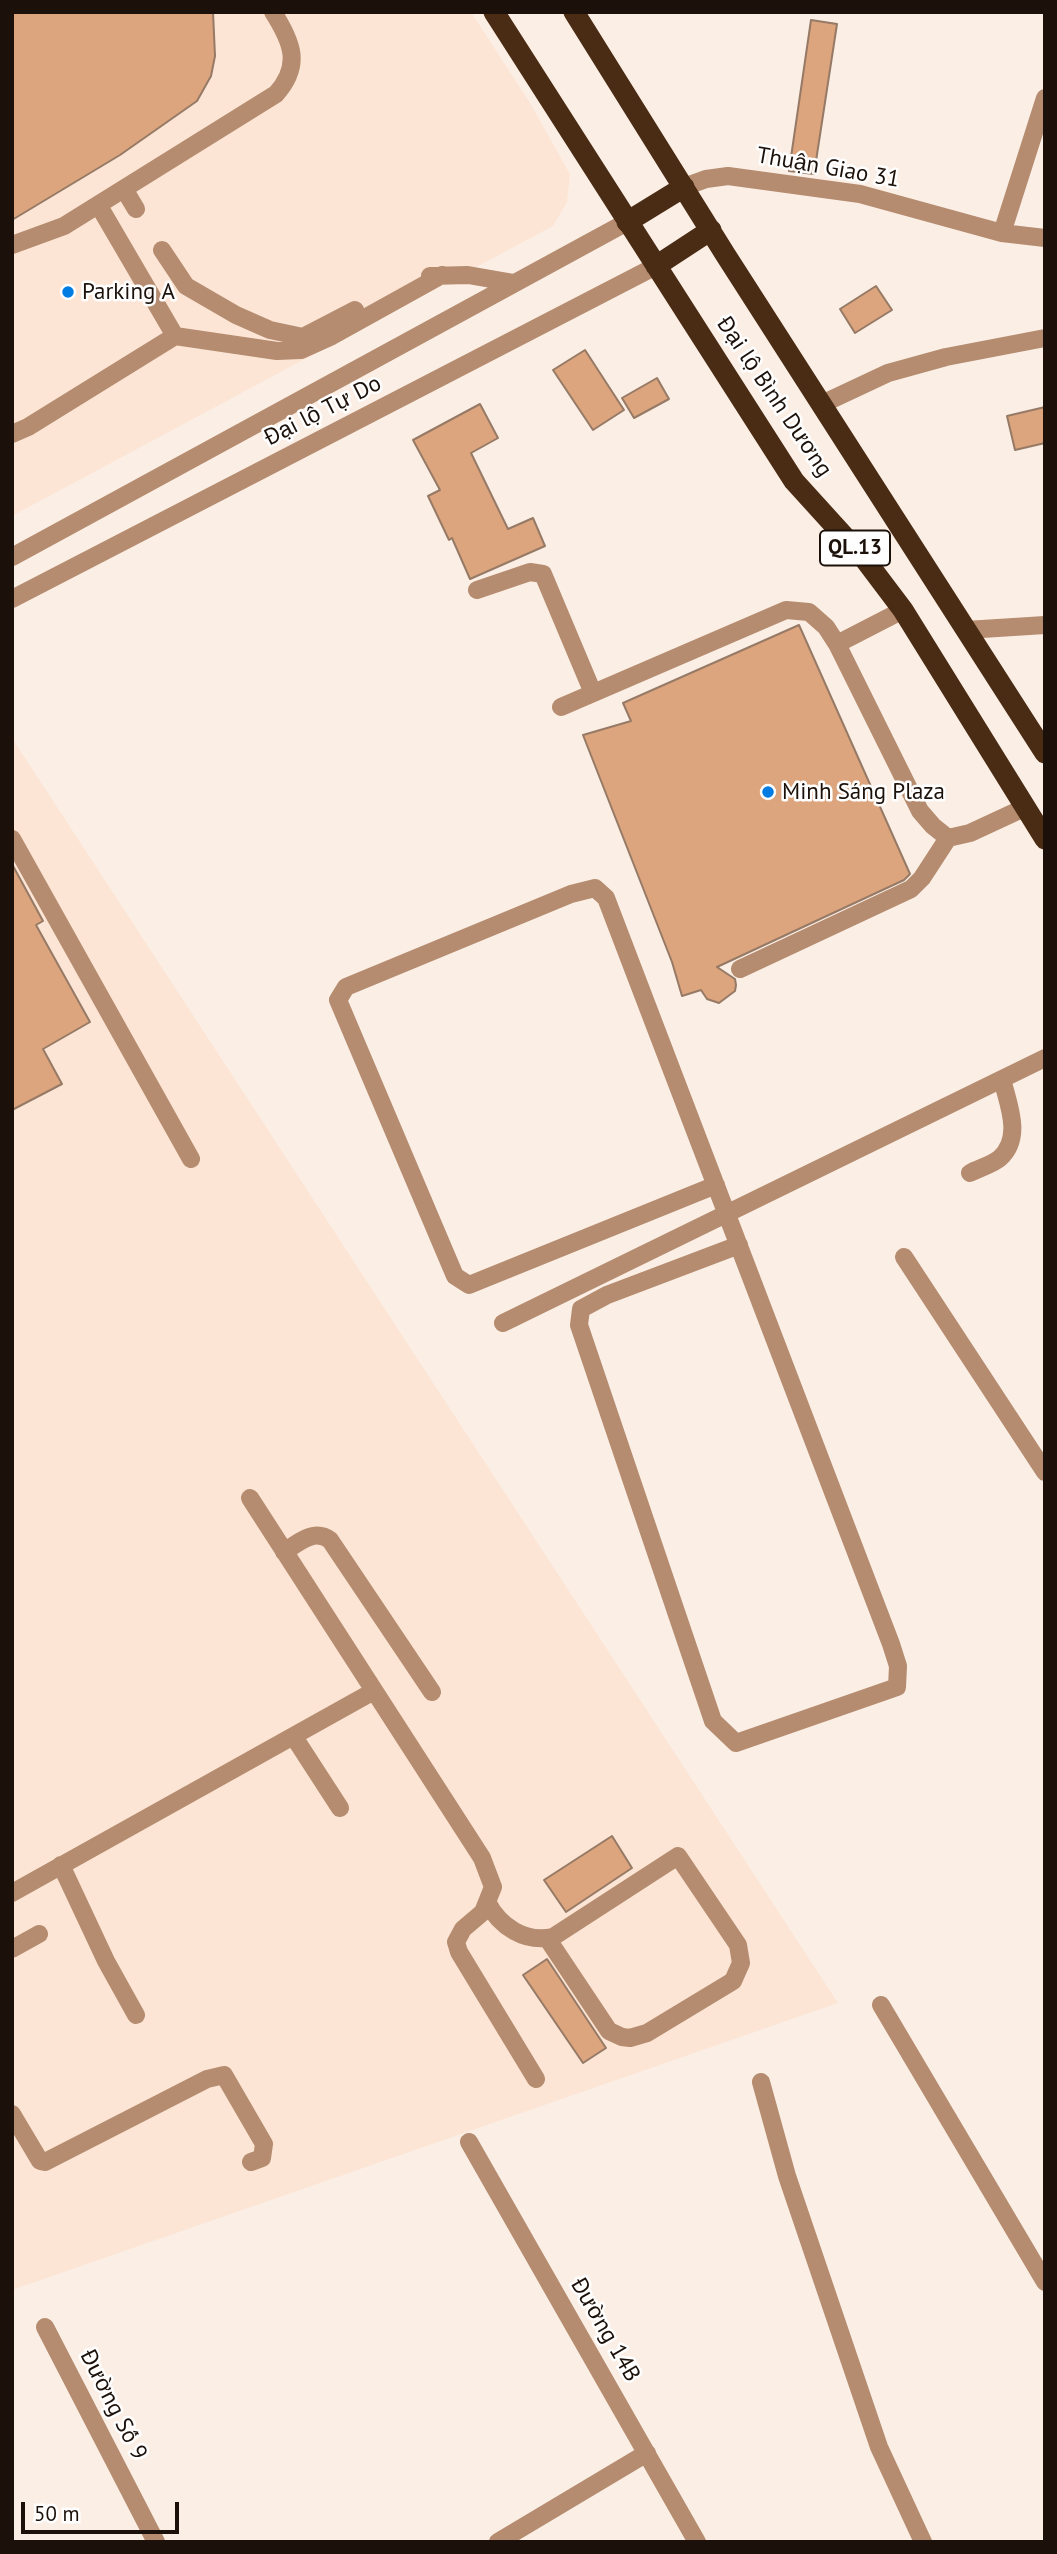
<!DOCTYPE html>
<html>
<head>
<meta charset="utf-8">
<style>
	body { margin:0 }
	#map { position:relative; width:1057px; height:2554px; overflow:hidden; background:#fbeee5; font-family:"PT Sans",sans-serif }
	canvas { display:block }
	.frame { position:absolute; inset:0; border:14px solid #1c110a; pointer-events:none }
	.scale { position:absolute; left:21px; top:2502px; width:158px; height:32px; box-sizing:border-box; border:4px solid #1c110a; border-top:0; padding-left:9px; font-size:21px; line-height:24px; white-space:nowrap; color:#1c110a; -webkit-text-stroke:5px #fefefe; paint-order:stroke }
</style>
</head>
<body>
<div id="map">
<canvas width="1057" height="2554"></canvas>
<div class="frame"></div>
<div class="scale">50 m</div>
</div>
<script>
const ctx = document.querySelector('canvas').getContext('2d');
ctx.lineJoin = 'round';
function fill(path, color) { ctx.fillStyle = color; ctx.fill(path, 'evenodd'); }
function stroke(path, color, width, dash) { ctx.strokeStyle = color; ctx.lineWidth = width; ctx.lineCap = dash ? 'butt' : 'round'; ctx.setLineDash(dash || []); ctx.stroke(path); }
function write(font, color, halo, rows, align = 'center') {
  ctx.font = font + ' "PT Sans",sans-serif'; ctx.lineWidth = 5; ctx.setLineDash([]); ctx.textBaseline = 'middle'; ctx.strokeStyle = halo; ctx.fillStyle = color; for (const [text, x, y, turn = 0] of rows) {
    ctx.save(); ctx.translate(x, y); ctx.rotate((+turn || 0) * Math.PI / 180); ctx.textAlign = isNaN(turn) ? turn : align; if (halo) ctx.strokeText(text, 0, 0); ctx.fillText(text, 0, 0); ctx.restore();
  }
}
fill(new Path2D(`
	M12,12H471L530,103L570,174L567,202L553,226L12,516Z
	M12,738L838,2003L12,2290Z`), '#fce5d5');
const building = new Path2D(`
	M12,12H213L215,56L211,76L197,101L120,155L12,220Z
	M811,20L837,24L814,174L789,171Z
	M876,286L892,310L855,333L840,309Z
	M585,350L624,410L593,430L553,370Z
	M657,378L669,399L634,418L622,398Z
	M480,404L498,438L471,453L508,529L533,518L545,546L470,579L452,538L449,540L428,496L440,490L413,440Z
	M1045,407V443L1015,450L1007,416Z
	M799,625L910,874L904,880L717,967L735,979L736,985L735,991L719,1003L707,999L701,990L682,996L672,962L583,735L631,721L623,703Z
	M12,864L43,921L36,925L90,1022L43,1049L62,1084L12,1110Z
	M612,1836L632,1868L566,1912L544,1880Z
	M547,1959L606,2048L583,2063L523,1975Z`);
fill(building, '#dca57e');
stroke(building, '#967a66', 2);
stroke(new Path2D(`
	M684,187L706,179L728,176L860,194L1002,233L1045,238
	M124,189L136,209
	M99,206L175,336
	M1002,233L1045,98
	M12,245L64,226L276,94C302,65 292,42 273,12
	M162,250L186,286L236,315L270,330L303,337L355,310
	M430,276L468,275L514,283
	M822,404L888,373L946,357L1045,338
	M12,434L28,427L175,336L277,351L301,350L332,336L442,275
	M12,557L627,222
	M477,590L530,572L543,574L593,693
	M12,599L656,266
	M966,630L1045,625
	M837,644L903,610
	M561,707L786,610L809,612L826,627L837,644L920,811L933,826L948,838L970,833L1026,807
	M12,839L191,1159
	M740,969L911,889L922,878L948,838
	M970,1173C979,1168 992,1165 1000,1158C1023,1137 1008,1104 1002,1079
	M716,1185L469,1285L455,1276L338,1000L346,987L571,894L595,888L606,898L891,1644L898,1666L897,1687L736,1743L713,1721L579,1325L581,1309L607,1295L739,1245
	M904,1257L1045,1472
	M503,1323L1045,1058
	M250,1498L482,1858L493,1887L483,1912L463,1929L456,1942L459,1952L536,2079
	M284,1552C298,1543 314,1528 330,1540L432,1692
	M294,1737L340,1808
	M61,1865L106,1961L136,2015
	M12,1893L374,1691
	M487,1902C500,1927 525,1943 553,1937L678,1856L738,1945L741,1963L733,1981L647,2033L630,2038L622,2037L609,2031L547,1938
	M12,1949L39,1934
	M881,2005L1045,2282
	M761,2082L787,2176L879,2447L923,2542
	M12,2114L40,2161L45,2162L207,2079L224,2075L264,2144L262,2158L251,2162
	M469,2142L697,2542
	M45,2327L156,2542
	M498,2542L647,2453`), '#b58c6f', 18);
stroke(new Path2D(`
	M494,12L794,481L863,557L903,610L1045,839
	M574,12L725,254L1045,753
	M627,222L684,187
	M656,266L711,230`), '#4a2b14', 21);
for (const [x, y, r, color] of [
	[68,292,7,"#007ce2"],
	[768,792,7,"#007ce2"]
]) { const dot = new Path2D(); dot.arc(x, y, r, 0, 2 * Math.PI); ctx.fillStyle = color; ctx.fill(dot); stroke(dot, '#fefefe', 2.5); }
for (const [x, y, w] of [
	[855,548,70]
]) { const box = new Path2D(); box.roundRect(x - w / 2, y - 17.5, w, 35, 5); ctx.fillStyle = '#fefefe'; ctx.fill(box); stroke(box, '#1c110a', 2); }
write('bold 21px', '#1c110a', null, [
	["QL.13",855,548]
]);
write('23px', '#1c110a', '#fefefe', [
	["Thuận Giao 31",828,168,10],
	["Đại lộ Bình Dương",774,397,56],
	["Đại lộ Tự Do",323,411,-27],
	["Đường 14B",605,2330,60],
	["Đường Số 9",113,2405,63]
]);
write('23px', '#1c110a', '#fefefe', [
	["Parking A",82,292],
	["Minh Sáng Plaza",782,792]
], 'left');
</script>
</body>
</html>
